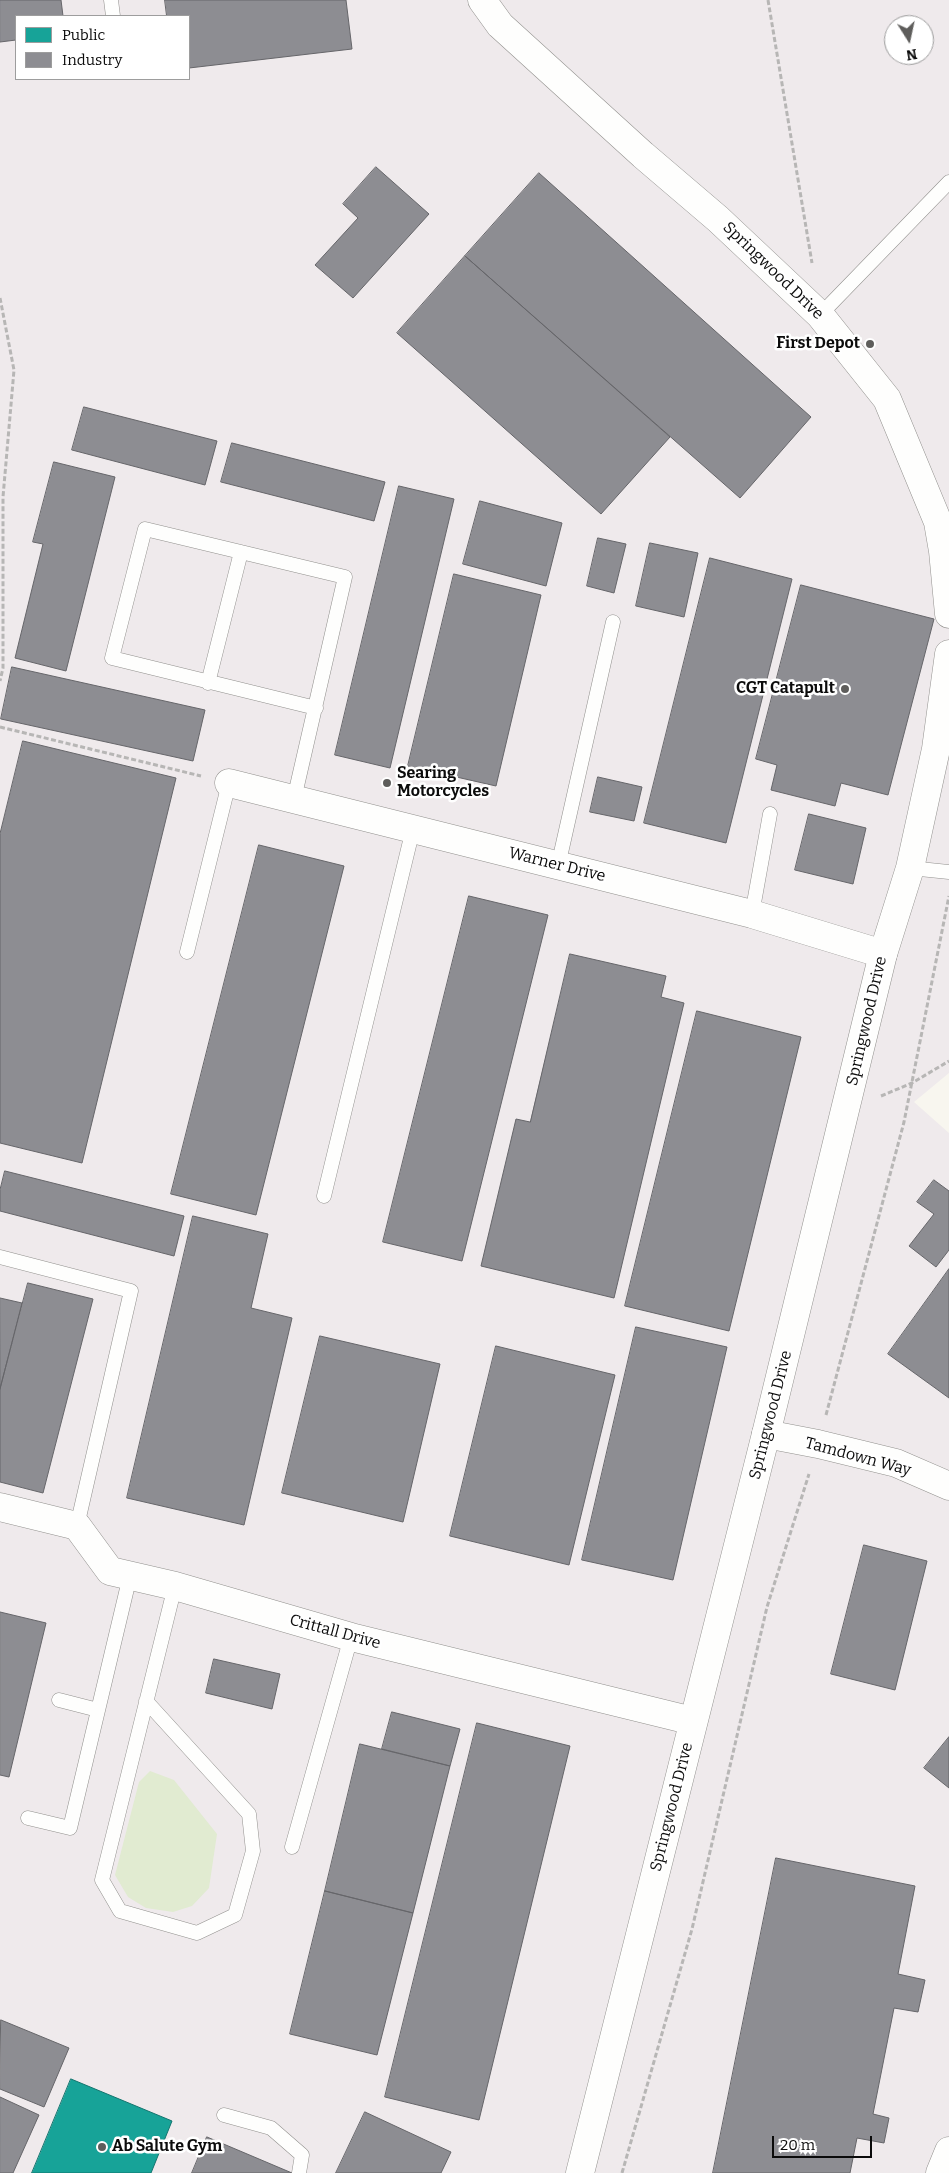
<!DOCTYPE html>
<html>
<head>
<meta charset="utf-8">
<style>
	body { margin:0 }
	#map { position:relative; width:949px; height:2173px; overflow:hidden; background:#f8f6ef; font-family:Bitter,serif }
	canvas { display:block }
	.legend { position:absolute; left:15px; top:15px; width:175px; height:65px; box-sizing:border-box; background:#fff; border:1px solid #9d9d9d; margin:0; padding:6px 9px; list-style:none; font-size:15px; color:#0b0b0b }
	.legend li { display:flex; align-items:center; gap:10px; height:25px }
	.legend b { width:25px; border:1px solid #9d9d9d }
	.north { position:absolute; left:884px; top:15px; width:50px; height:50px; box-sizing:border-box; background:#fff; border:1px solid #9d9d9d; border-radius:50%; rotate:170deg; font-size:14px; font-weight:700; line-height:20px; text-align:center; color:#0b0b0b }
	.north::after { content:''; display:block; margin:auto; width:18px; height:22px; background:#5e5d5b; clip-path:polygon(50% 0,100% 100%,50% 72%,0 100%) }
	.scale { position:absolute; left:772px; top:2136px; width:100px; height:22px; box-sizing:border-box; border:2px solid #0b0b0b; border-top:0; padding-left:6px; font-size:15px; line-height:18px; white-space:nowrap; color:#0b0b0b; -webkit-text-stroke:4px #fff; paint-order:stroke }
</style>
</head>
<body>
<div id="map">
<canvas width="949" height="2173"></canvas>
<ul class="legend">
<li><b style="height:14px;background:#17a398"></b>Public</li>
<li><b style="height:14px;background:#8d8d92"></b>Industry</li>
</ul>
<div class="north">N</div>
<div class="scale">20 m</div>
</div>
<script>
const ctx = document.querySelector('canvas').getContext('2d');
ctx.lineJoin = 'round';
function fill(path, color) { ctx.fillStyle = color; ctx.fill(path, 'evenodd'); }
function stroke(path, color, width, dash) { ctx.strokeStyle = color; ctx.lineWidth = width; ctx.lineCap = dash ? 'butt' : 'round'; ctx.setLineDash(dash || []); ctx.stroke(path); }
function write(font, color, halo, rows, align = 'center') {
  ctx.font = font + ' Bitter,serif'; ctx.lineWidth = 5; ctx.setLineDash([]); ctx.textBaseline = 'middle'; ctx.strokeStyle = halo; ctx.fillStyle = color; for (const [text, x, y, turn = 0] of rows) {
    ctx.save(); ctx.translate(x, y); ctx.rotate((+turn || 0) * Math.PI / 180); ctx.textAlign = isNaN(turn) ? turn : align; if (halo) ctx.strokeText(text, 0, 0); ctx.fillText(text, 0, 0); ctx.restore();
  }
}
fill(new Path2D(`
	M0,0H949V1073L914,1102L949,1133V2173H0ZM16,16H189V79H16ZM894,25H924V55H894Z`), '#efeaec');
fill(new Path2D(`
	M150,1771L174,1780L217,1834L209,1888L192,1906L173,1912L146,1908L128,1897L115,1875L139,1782Z`), '#e1ebd1');
const public = new Path2D(`
	M71,2079L172,2121L151,2173H32Z`);
fill(public, '#17a398');
stroke(public, '#13756e', 1);
const industry = new Path2D(`
	M0,0H61L63,16H16V40L0,42Z
	M165,0H346L352,49L189,68V16H167Z
	M376,167L429,214L353,298L315,265L358,218L343,204Z
	M539,173L811,417L740,498L465,256Z
	M465,256L670,437L601,514L397,333Z
	M84,407L217,441L205,485L72,450Z
	M232,443L385,482L374,521L221,482Z
	M54,462L115,477L66,671L15,658L43,544L33,542Z
	M399,486L454,499L390,768L335,755Z
	M480,501L562,523L546,586L463,564Z
	M598,538L626,544L614,593L587,586Z
	M650,543L698,553L684,617L636,606Z
	M710,558L792,579L726,843L644,823Z
	M454,574L541,595L496,786L408,766Z
	M801,585L934,619L888,795L841,783L835,806L771,790L777,765L756,759Z
	M12,667L205,710L193,761L1,719Z
	M23,741L176,778L82,1163L0,1143V834Z
	M598,777L642,787L634,821L590,812Z
	M809,814L866,828L853,884L795,870Z
	M259,845L344,866L256,1215L171,1194Z
	M469,896L548,915L462,1261L383,1242Z
	M570,954L666,976L661,997L684,1003L614,1298L481,1266L516,1119L530,1122Z
	M697,1011L801,1037L729,1331L625,1306Z
	M5,1171L184,1216L174,1256L0,1211V1190Z
	M934,1180L949,1191V1250L936,1267L909,1246L934,1214L917,1202Z
	M193,1216L268,1234L251,1308L292,1318L244,1525L127,1498Z
	M949,1269V1398L888,1354Z
	M28,1283L93,1299L43,1493L0,1482V1389Z
	M0,1298L22,1303L0,1389Z
	M636,1327L727,1347L673,1580L582,1560Z
	M320,1336L440,1364L403,1522L282,1493Z
	M496,1346L615,1375L569,1565L450,1536Z
	M864,1545L927,1561L895,1690L831,1674Z
	M0,1612L46,1623L9,1777L0,1775Z
	M214,1659L280,1674L272,1709L206,1693Z
	M392,1712L460,1729L450,1766L382,1749Z
	M477,1723L570,1746L479,2120L385,2097Z
	M949,1737V1788L924,1768Z
	M360,1744L450,1766L413,1913L325,1891Z
	M776,1858L915,1886L898,1974L925,1980L918,2012L894,2008L873,2114L889,2118L884,2143L857,2138L850,2173H713Z
	M325,1891L413,1913L377,2055L290,2034Z
	M1,2020L69,2048L44,2107L0,2089Z
	M0,2097L39,2115L13,2173H0Z
	M365,2112L451,2152L441,2173H336Z
	M207,2137L292,2173H192Z`);
fill(industry, '#8d8d92');
stroke(industry, '#66666a', 1);
const service = new Path2D(`
	M111,0L113,16
	M820,315L949,182
	M208,683L241,552
	M294,799L345,577L145,529L112,658L316,708
	M558,866L613,622
	M910,868L949,872
	M752,914L770,814
	M187,952L229,783
	M324,1196L413,829
	M0,1257L131,1291L77,1526
	M59,1700L98,1710
	M146,1701L249,1814L253,1851L235,1915L197,1933L120,1911L102,1880L175,1586
	M28,1818L70,1828L130,1576
	M292,1847L351,1637
	M224,2115L271,2128L302,2155L299,2173`);
const minor = new Path2D(`
	M229,783L752,914L883,954
	M766,1434L818,1444L896,1463L949,1486
	M0,1507L77,1526L110,1571L175,1586L351,1637L693,1721
	M940,2173L949,2151`);
const tertiary = new Path2D(`
	M482,0L500,25L643,155L718,219L820,315L887,399L938,522L943,551L949,614
	M580,2173L766,1434L883,954L910,868L936,749L949,654`);
stroke(service, '#92918e', 15);
stroke(minor, '#92918e', 29);
stroke(tertiary, '#92918e', 29);
stroke(new Path2D(`
	M768,0L812,263
	M0,298L14,370L3,497V668L0,681
	M0,727L201,776
	M881,1096L912,1083L949,1061
	M826,1415L904,1122L949,896
	M622,2173L692,1929L767,1607L809,1474`), '#b7b6b5', 3, [5, 2.5]);
stroke(service, '#fefefd', 14);
stroke(minor, '#fefefd', 28);
stroke(tertiary, '#fefefd', 28);
for (const [x, y, r, color] of [
	[870,344,5,"#5e5d5b"],
	[845,689,5,"#5e5d5b"],
	[387,783,5,"#5e5d5b"],
	[102,2147,5,"#5e5d5b"]
]) { const dot = new Path2D(); dot.arc(x, y, r, 0, 2 * Math.PI); ctx.fillStyle = color; ctx.fill(dot); stroke(dot, '#fff', 2); }
write('16px', '#0b0b0b', '#fff', [
	["Springwood Drive",773,271,44],
	["Warner Drive",557,865,14],
	["Springwood Drive",867,1021,-77],
	["Springwood Drive",771,1415,-76],
	["Tamdown Way",858,1457,15],
	["Crittall Drive",335,1632,15],
	["Springwood Drive",672,1807,-76]
]);
write('bold 16px', '#0b0b0b', '#fff', [
	["First Depot",860,344],
	["CGT Catapult",835,689],
	["Searing",397,774,"left"],
	["Motorcycles",397,792,"left"],
	["Ab Salute Gym",112,2147,"left"]
], 'right');
</script>
</body>
</html>
